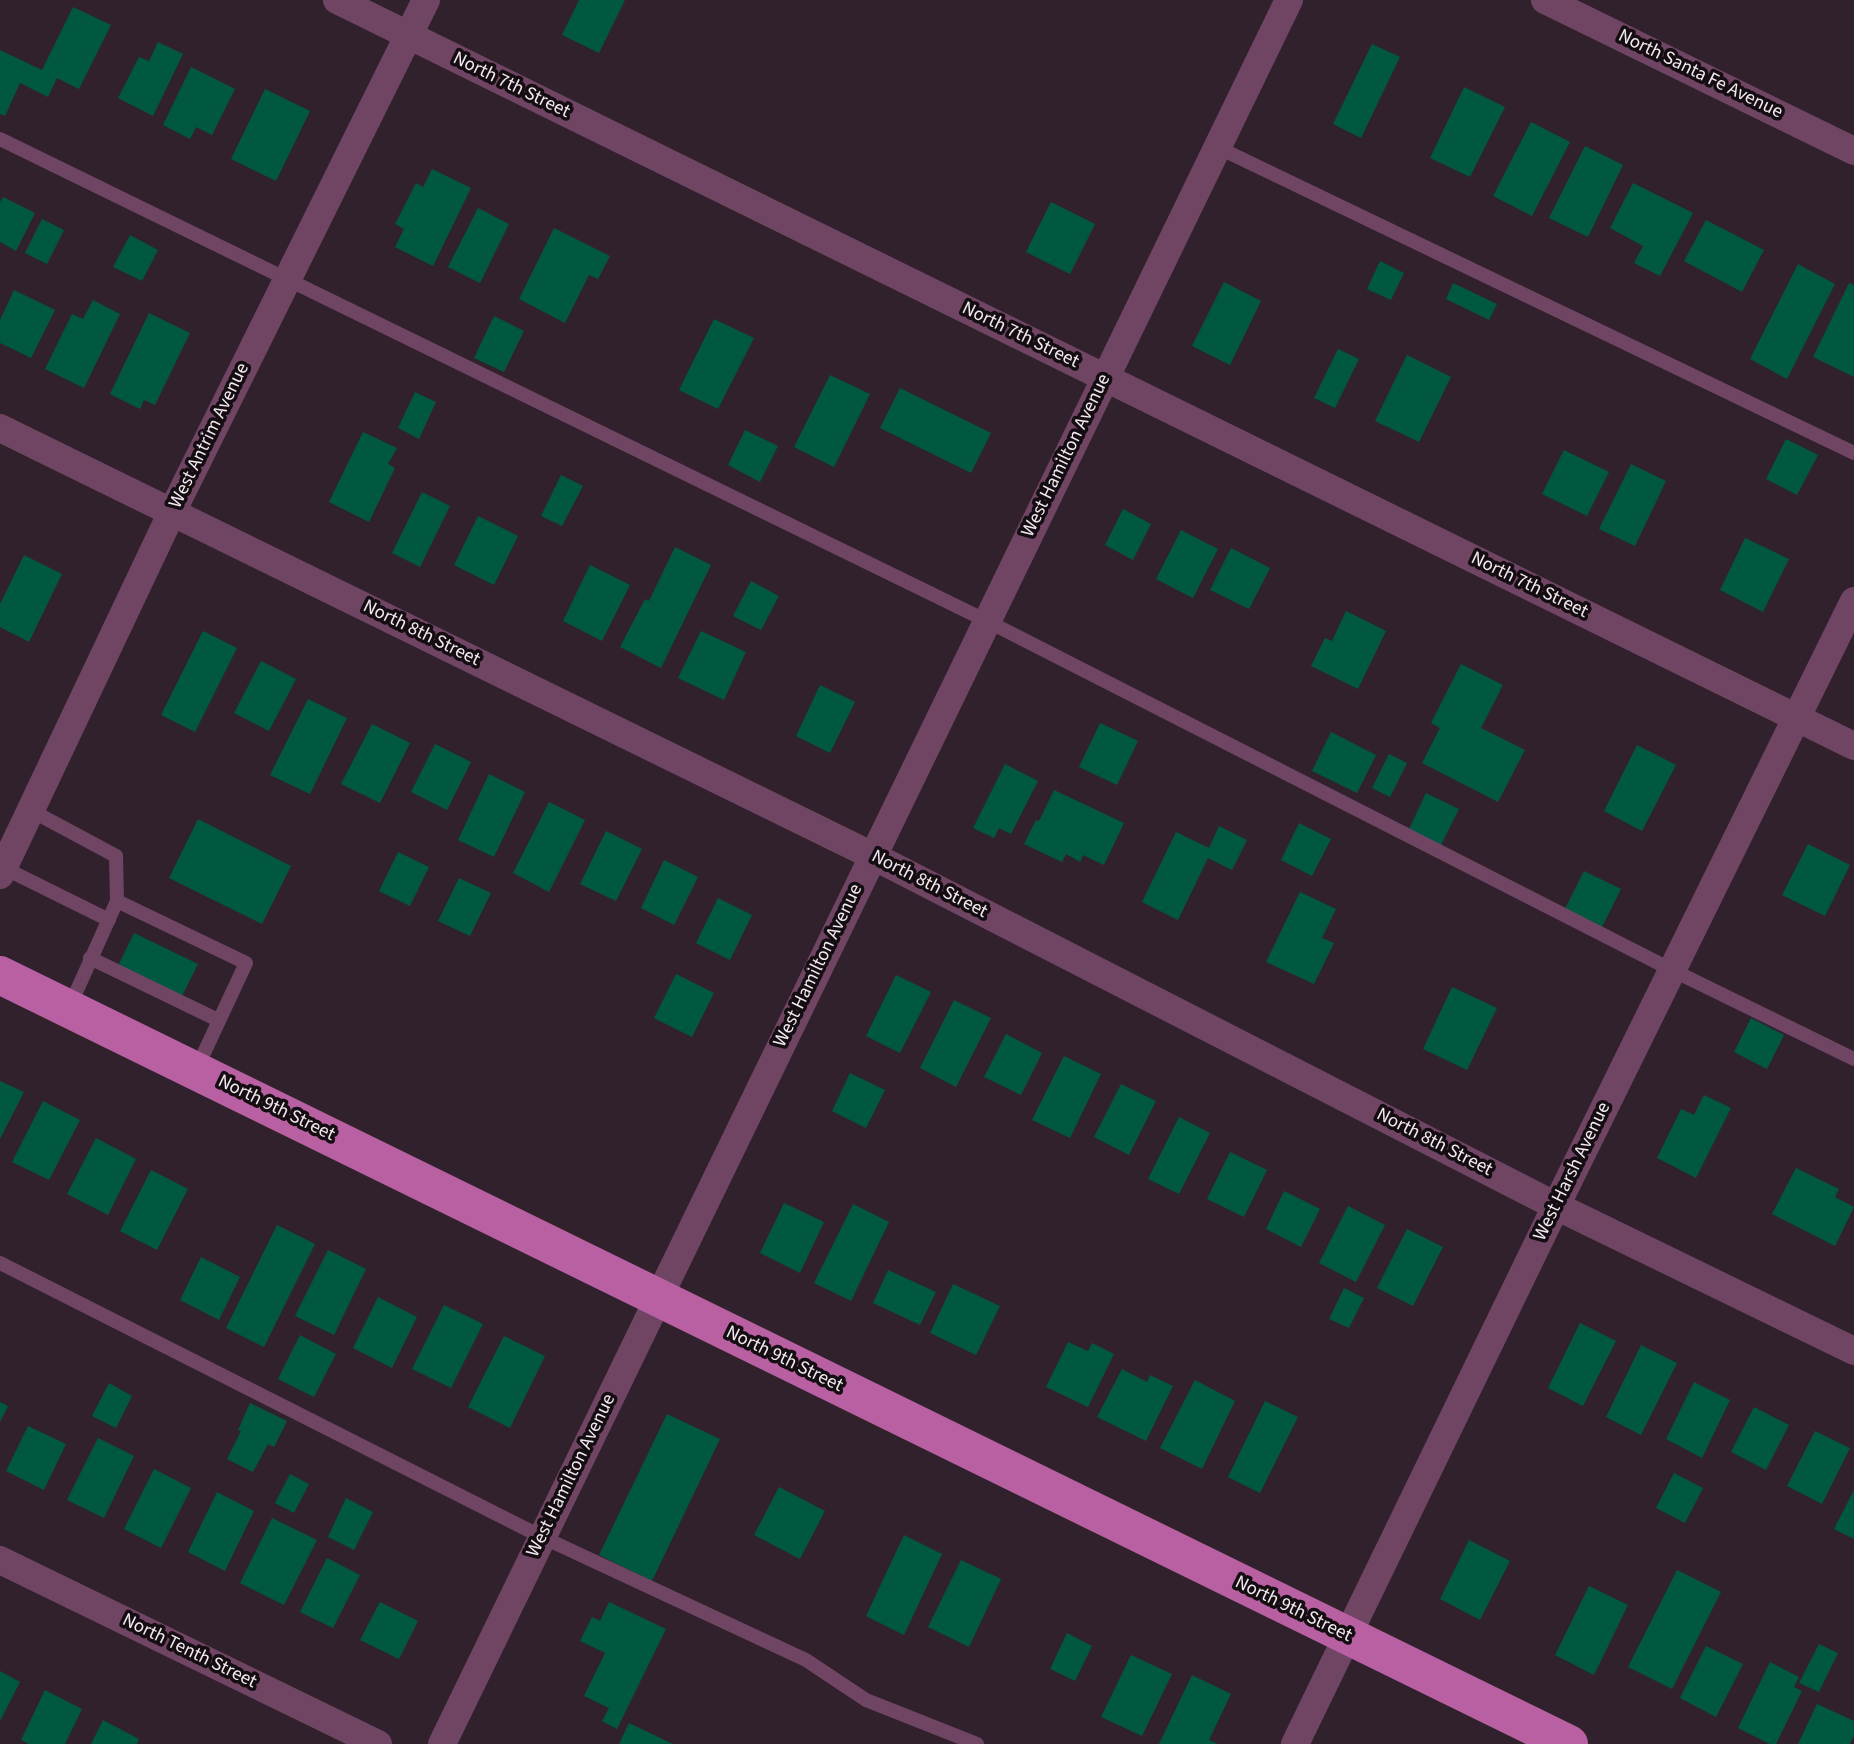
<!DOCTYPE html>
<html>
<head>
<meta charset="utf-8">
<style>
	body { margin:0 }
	canvas { display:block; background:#30212c }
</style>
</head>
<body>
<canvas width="1854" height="1744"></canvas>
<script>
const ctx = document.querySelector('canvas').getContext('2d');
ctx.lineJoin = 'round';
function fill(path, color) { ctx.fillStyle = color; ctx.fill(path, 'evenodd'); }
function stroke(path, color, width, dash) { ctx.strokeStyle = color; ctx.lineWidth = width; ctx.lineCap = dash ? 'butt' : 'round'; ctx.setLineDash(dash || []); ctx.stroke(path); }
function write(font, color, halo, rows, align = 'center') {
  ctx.font = font + ' "Source Sans 3",sans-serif'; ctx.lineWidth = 7; ctx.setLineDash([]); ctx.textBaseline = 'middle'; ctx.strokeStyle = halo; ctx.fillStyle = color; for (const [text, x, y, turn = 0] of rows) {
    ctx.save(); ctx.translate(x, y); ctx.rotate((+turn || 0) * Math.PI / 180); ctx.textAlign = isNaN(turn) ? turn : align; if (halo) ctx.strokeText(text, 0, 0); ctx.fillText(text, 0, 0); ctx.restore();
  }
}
fill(new Path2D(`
	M579,0H625L599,53L562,35Z
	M73,7L111,25L79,89L57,78L48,97L20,83L5,116L0,114V50L42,70Z
	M158,42L183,54L153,116L118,98L139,57L149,61Z
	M1372,44L1400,57L1361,138L1333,124Z
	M191,67L235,89L212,135L196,127L190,139L163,125Z
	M1464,87L1505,107L1470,177L1430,158Z
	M265,89L310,111L276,181L231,159Z
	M1531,122L1570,142L1532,216L1493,196Z
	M1585,146L1623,165L1588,237L1549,218Z
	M432,169L471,188L433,266L395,247L404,229L395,224L416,183L423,187Z
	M1633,183L1693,213L1660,276L1634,263L1643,246L1610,228Z
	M3,197L35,213L16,251L0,242V202Z
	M1051,202L1095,224L1070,274L1026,252Z
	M478,208L509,224L480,283L448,267Z
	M42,219L64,230L47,264L25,253Z
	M1706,220L1764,250L1742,292L1684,261Z
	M554,228L610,256L598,279L589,275L565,323L519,299Z
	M130,235L158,250L142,281L113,267Z
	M1380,261L1404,273L1391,300L1367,289Z
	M1798,264L1835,284L1787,379L1750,359Z
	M1224,282L1261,301L1230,365L1192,346Z
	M1453,283L1497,304L1489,320L1446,299Z
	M1849,283L1854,285V377L1813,357Z
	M14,290L55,310L31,358L0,343V320Z
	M93,300L120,314L84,388L45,369L72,314L83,319Z
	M149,313L190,333L155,405L144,400L140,409L110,394Z
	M494,316L524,331L504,372L474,358Z
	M714,319L754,338L718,409L679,390Z
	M1338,349L1359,359L1335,408L1314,398Z
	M1407,355L1451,377L1419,442L1375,421Z
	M830,375L870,394L834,467L794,447Z
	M900,388L991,433L971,473L880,428Z
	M415,392L436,402L419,439L398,428Z
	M745,430L778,446L760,482L728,465Z
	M363,432L397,448L388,464L395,468L369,522L329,502Z
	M1786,439L1818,455L1797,495L1766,479Z
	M1564,450L1609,472L1587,516L1542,494Z
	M1631,464L1666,481L1635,546L1599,529Z
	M561,475L583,486L562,526L541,516Z
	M422,492L450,506L420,567L392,553Z
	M1123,509L1151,524L1133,560L1105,545Z
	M478,516L518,536L494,585L454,565Z
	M1181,530L1218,549L1193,598L1156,579Z
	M1745,538L1789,559L1763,612L1720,590Z
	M675,547L711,565L661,668L620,647L645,599L649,601Z
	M1231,548L1270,568L1249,609L1210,590Z
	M24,555L62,574L29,642L0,627V604Z
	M590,565L630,585L602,641L563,621Z
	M751,581L779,596L761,630L733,616Z
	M1346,611L1386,631L1358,689L1311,666L1325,638L1332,641Z
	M203,631L237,648L195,732L161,715Z
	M701,631L746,652L724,700L678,678Z
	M261,661L296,679L269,731L234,713Z
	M1461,664L1503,685L1481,728L1525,750L1498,802L1422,763L1440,728L1431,723Z
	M820,685L855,702L830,753L796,736Z
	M308,699L347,718L310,794L270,775Z
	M1100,723L1138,741L1117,785L1079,767Z
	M372,724L410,743L380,803L341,784Z
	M1331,732L1376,755L1357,793L1312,771Z
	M435,744L471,762L447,810L411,792Z
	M1637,745L1676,765L1642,831L1604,811Z
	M1389,754L1407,763L1390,797L1372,788Z
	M1005,764L1038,781L1011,834L999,828L994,838L973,828Z
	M489,774L525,792L494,857L458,840Z
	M1054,790L1124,823L1104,865L1083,855L1080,862L1066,854L1062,862L1024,844L1036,820L1039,821Z
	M1426,793L1459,809L1440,847L1408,831Z
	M549,802L585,820L549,892L513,873Z
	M198,819L291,866L262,924L169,878Z
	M1299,823L1331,839L1312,876L1281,860Z
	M1219,826L1247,840L1232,870L1208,858L1178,920L1142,902L1176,832L1209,848Z
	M606,831L642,849L616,901L580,884Z
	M1808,844L1850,865L1825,916L1782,895Z
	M398,852L429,867L410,906L379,891Z
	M664,860L698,877L674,925L641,908Z
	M1584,871L1621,889L1601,929L1564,911Z
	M459,878L491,893L470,936L438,921Z
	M1300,892L1336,909L1322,938L1334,943L1314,984L1266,962Z
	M718,898L752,915L730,960L696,943Z
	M134,933L198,964L181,998L118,966Z
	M676,974L714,993L692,1037L654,1018Z
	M896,975L931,992L900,1053L866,1036Z
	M1452,987L1497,1008L1467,1070L1423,1049Z
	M954,1000L991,1018L956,1087L920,1068Z
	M1751,1018L1784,1035L1767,1069L1734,1052Z
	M1006,1034L1042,1053L1021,1095L984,1077Z
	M1064,1056L1101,1074L1070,1138L1032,1120Z
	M850,1073L885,1090L866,1128L832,1111Z
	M0,1081L24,1092L0,1139Z
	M1121,1084L1156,1101L1129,1155L1094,1137Z
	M1704,1095L1731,1108L1696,1178L1657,1158L1681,1109L1694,1115Z
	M43,1101L80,1120L49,1180L12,1162Z
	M1179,1117L1210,1133L1179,1194L1148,1179Z
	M96,1138L136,1159L108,1215L67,1194Z
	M1230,1152L1267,1170L1244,1217L1207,1199Z
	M1796,1168L1839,1189L1835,1197L1854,1207L1835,1246L1772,1214Z
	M151,1170L188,1189L157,1250L120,1231Z
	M1284,1191L1320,1209L1301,1247L1266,1229Z
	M784,1203L824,1222L800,1273L760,1253Z
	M853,1204L889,1222L851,1301L814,1283Z
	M1348,1206L1385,1225L1356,1282L1319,1263Z
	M277,1225L315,1244L264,1347L226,1328Z
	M1407,1229L1443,1247L1413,1306L1377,1288Z
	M328,1250L366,1269L334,1335L295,1316Z
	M201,1257L240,1277L219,1320L180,1300Z
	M888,1270L936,1292L920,1325L873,1303Z
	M953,1284L1000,1306L976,1355L930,1333Z
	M1344,1288L1364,1298L1349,1328L1329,1319Z
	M378,1297L417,1317L392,1368L353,1348Z
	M444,1305L483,1324L451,1388L412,1369Z
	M1580,1323L1616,1341L1583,1406L1548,1388Z
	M300,1335L336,1354L314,1397L278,1379Z
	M504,1336L545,1356L510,1428L468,1407Z
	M1068,1342L1088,1351L1092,1343L1114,1354L1088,1407L1046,1387Z
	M1641,1345L1677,1363L1641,1435L1606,1417Z
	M1122,1369L1147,1382L1150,1375L1173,1386L1146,1441L1097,1417Z
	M1195,1380L1235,1401L1202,1469L1160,1448Z
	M1694,1382L1730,1400L1702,1458L1666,1439Z
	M109,1383L132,1396L116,1428L92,1416Z
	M1265,1401L1298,1417L1260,1493L1228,1477Z
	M0,1402L8,1406L0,1422Z
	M250,1403L287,1421L274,1447L268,1444L253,1472L227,1459L241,1431L238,1430Z
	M1754,1407L1789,1425L1766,1470L1731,1452Z
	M667,1414L720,1439L652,1581L599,1555Z
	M28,1426L66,1444L44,1490L6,1471Z
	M1815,1431L1850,1448L1822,1504L1787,1486Z
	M98,1438L134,1456L104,1518L67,1500Z
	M154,1469L191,1488L161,1548L124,1529Z
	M1674,1473L1703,1488L1685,1523L1656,1508Z
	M290,1474L309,1484L294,1513L275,1503Z
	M779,1487L825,1511L800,1559L754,1535Z
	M1854,1490V1539L1834,1529Z
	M217,1492L254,1511L225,1571L188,1552Z
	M346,1498L373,1512L354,1550L328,1537Z
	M272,1518L317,1540L284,1605L240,1583Z
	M904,1535L942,1554L904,1635L866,1616Z
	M1469,1540L1510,1561L1480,1620L1440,1599Z
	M327,1558L360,1575L333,1628L300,1612Z
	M961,1560L1001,1579L969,1647L928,1627Z
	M1677,1570L1721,1592L1672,1689L1628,1667Z
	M1589,1586L1628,1605L1594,1675L1555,1655Z
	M380,1602L418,1621L399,1659L360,1640Z
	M609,1602L666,1629L617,1729L602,1721L609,1708L584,1696L605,1653L580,1641L592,1617L600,1621Z
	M1067,1633L1092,1646L1075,1681L1050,1669Z
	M1819,1644L1838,1653L1819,1692L1799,1683Z
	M1706,1646L1743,1664L1716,1717L1680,1698Z
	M1131,1655L1172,1674L1142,1736L1101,1717Z
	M1770,1662L1799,1677L1794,1687L1802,1691L1776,1744H1770L1738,1728Z
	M0,1671L20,1682L0,1721Z
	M1192,1675L1231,1694L1209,1740L1218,1744H1159Z
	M45,1690L82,1709L65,1744H29L21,1740Z
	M1817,1704L1854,1721V1735L1850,1744H1798Z
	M103,1720L139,1739L137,1744H91Z
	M629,1723L673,1744H619Z`), '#015841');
stroke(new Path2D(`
	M0,139L987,621L1672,970L1854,1059
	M1217,147L1854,453
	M32,811L116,856L117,901
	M4,868L109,920
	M90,958L218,1020
	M69,1008L117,901L246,963L196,1070
	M0,1263L542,1537L806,1660L866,1700L977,1744`), '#704564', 14);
stroke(new Path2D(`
	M337,0L1854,746
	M1545,0L1854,151
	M0,428L873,856L1556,1206L1854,1351
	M0,875L172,512L426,0
	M0,1560L378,1744
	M442,1744L1289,0
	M1295,1744L1556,1206L1854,601`), '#704564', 28);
stroke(new Path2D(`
	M0,975L1569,1744`), '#b860a2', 38);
write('19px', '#f3e9f0', '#140d12', [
	["North Santa Fe Avenue",1700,75,26],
	["North 7th Street",511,86,26],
	["North 7th Street",1020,336,26],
	["West Antrim Avenue",210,436,-64],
	["West Hamilton Avenue",1067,456,-64],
	["North 7th Street",1529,586,26],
	["North 8th Street",421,634,26],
	["North 8th Street",929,885,27],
	["West Hamilton Avenue",819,966,-64],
	["North 9th Street",276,1109,26],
	["North 8th Street",1434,1143,27],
	["West Harsh Avenue",1573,1172,-64],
	["North 9th Street",784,1360,26],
	["West Hamilton Avenue",572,1476,-64],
	["North 9th Street",1293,1610,26],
	["North Tenth Street",189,1652,26]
]);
</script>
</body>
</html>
